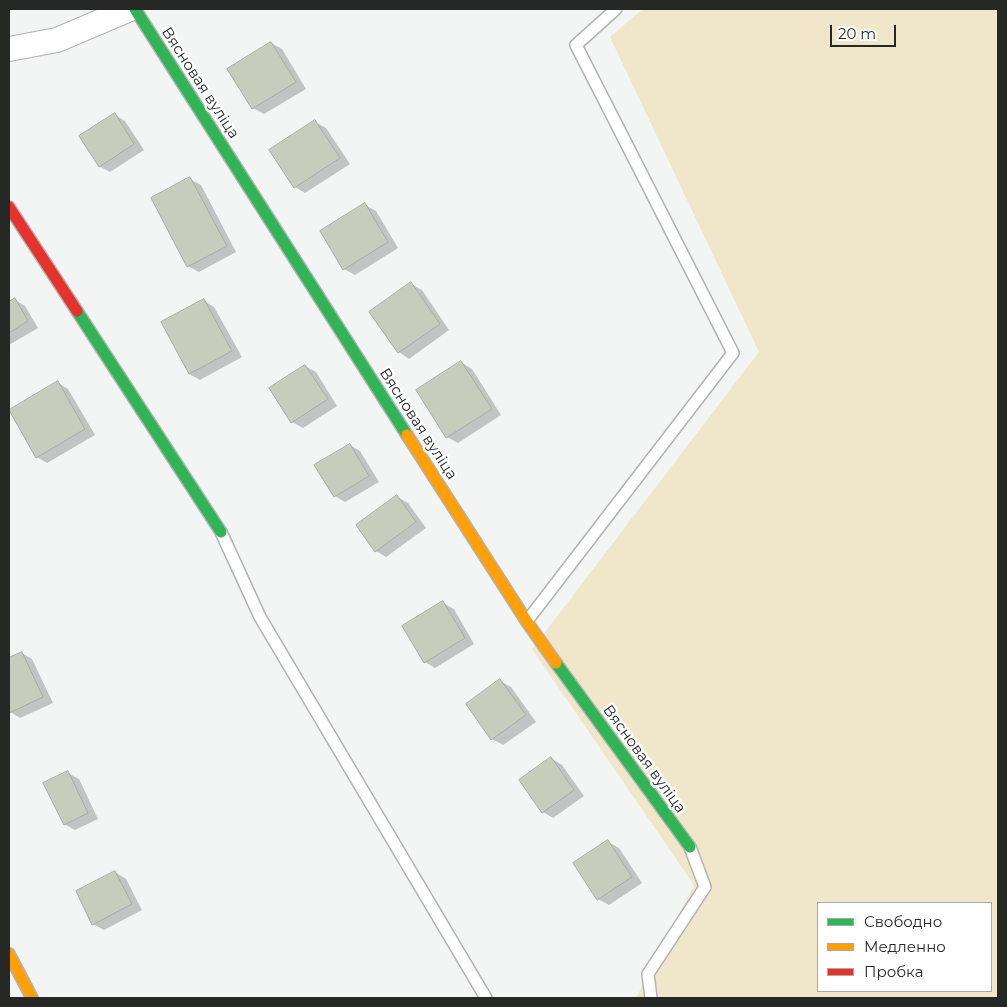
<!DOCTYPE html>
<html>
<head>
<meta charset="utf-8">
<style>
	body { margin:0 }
	#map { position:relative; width:1007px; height:1007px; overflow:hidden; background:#f2f5f3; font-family:Montserrat,sans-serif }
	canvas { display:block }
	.frame { position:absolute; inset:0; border:10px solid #262826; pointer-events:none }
	.legend { position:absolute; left:817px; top:902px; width:175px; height:90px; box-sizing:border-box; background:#fff; border:1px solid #a8a9a8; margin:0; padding:6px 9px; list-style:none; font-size:15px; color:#262826 }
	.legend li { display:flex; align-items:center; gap:10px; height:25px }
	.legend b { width:25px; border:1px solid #a8a9a8 }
	.scale { position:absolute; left:830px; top:25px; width:66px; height:22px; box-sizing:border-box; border:2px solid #262826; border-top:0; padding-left:6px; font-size:15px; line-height:18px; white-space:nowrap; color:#262826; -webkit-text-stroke:4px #fff; paint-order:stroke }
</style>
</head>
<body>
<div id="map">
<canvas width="1007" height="1007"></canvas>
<div class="frame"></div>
<ul class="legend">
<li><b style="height:6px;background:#30b455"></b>Свободно</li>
<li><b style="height:6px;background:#ff9f0a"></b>Медленно</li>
<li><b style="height:6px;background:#e5322d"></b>Пробка</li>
</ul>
<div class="scale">20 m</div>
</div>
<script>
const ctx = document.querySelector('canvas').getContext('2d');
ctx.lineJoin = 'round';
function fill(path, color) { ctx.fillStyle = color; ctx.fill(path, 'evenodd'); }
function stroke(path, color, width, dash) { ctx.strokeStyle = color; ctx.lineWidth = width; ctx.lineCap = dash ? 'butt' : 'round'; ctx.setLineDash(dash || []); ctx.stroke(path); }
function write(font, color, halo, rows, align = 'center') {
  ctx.font = font + ' Montserrat,sans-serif'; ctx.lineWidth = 5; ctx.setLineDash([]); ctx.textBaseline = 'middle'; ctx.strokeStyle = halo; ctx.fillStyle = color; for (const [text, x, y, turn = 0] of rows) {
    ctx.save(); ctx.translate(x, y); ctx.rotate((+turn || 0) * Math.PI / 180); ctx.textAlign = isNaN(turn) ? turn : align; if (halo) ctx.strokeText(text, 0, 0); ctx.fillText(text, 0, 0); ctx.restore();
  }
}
fill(new Path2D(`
	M643,9H998V998H636L694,885L532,649L759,352L610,37ZM818,903H991V991H818Z`), '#f0e6c9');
fill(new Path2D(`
	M271,43L282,49L306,89L264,114L253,108Z
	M115,115L125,121L144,150L110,172L99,166Z
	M315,122L326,128L350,164L305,193L295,187Z
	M190,179L201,185L236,252L199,272L188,266Z
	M365,205L376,211L398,248L355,275L344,269Z
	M411,284L422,290L449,330L409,359L399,352Z
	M15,300L25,306L38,328L9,345V303Z
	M204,301L214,307L242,357L200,380L189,374Z
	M461,362L472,369L501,415L458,443L447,437Z
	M305,366L316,372L337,406L303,428L292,422Z
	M58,383L68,389L95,435L47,463L37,457Z
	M350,445L360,451L379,482L345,502L335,496Z
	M397,497L408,503L426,528L386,557L376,551Z
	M443,603L454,609L474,644L435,668L425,662Z
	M22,653L32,659L53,703L20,718L9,711V659Z
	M500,681L511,687L536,722L503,745L492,739Z
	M551,758L562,765L584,796L553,818L543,812Z
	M68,773L79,779L98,819L75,830L64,824Z
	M608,842L619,848L642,883L609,905L598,899Z
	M115,872L126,879L142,910L104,930L93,924Z`), '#0003');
const building = new Path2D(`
	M271,42L296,82L252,109L227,69Z
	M115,113L134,144L99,167L79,136Z
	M315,120L340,158L294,188L269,150Z
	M190,177L227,246L187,267L151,198Z
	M365,203L388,242L343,270L320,231Z
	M411,282L440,324L398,353L369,312Z
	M15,298L28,321L9,333V302Z
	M204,299L232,351L189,374L161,322Z
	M461,361L492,409L446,438L416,390Z
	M305,365L328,399L291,423L269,388Z
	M58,381L85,429L36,458L9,410Z
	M350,444L369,476L334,497L314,465Z
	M397,495L416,522L375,552L356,525Z
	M443,601L465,638L424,663L402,626Z
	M22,652L43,697L9,713V658Z
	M500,679L526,715L491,740L466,704Z
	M551,757L574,790L542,813L519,780Z
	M68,771L88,813L64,825L43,783Z
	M608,840L632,877L597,900L573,863Z
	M115,871L132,904L92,925L76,891Z`);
fill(building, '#c7ccbd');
stroke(building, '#a8aaa8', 1);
const lane = new Path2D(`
	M221,532L260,617L486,998
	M527,621L733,353L576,45L616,9
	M651,998L648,974L705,887L690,847`);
const street = new Path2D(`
	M9,49L57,40L130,9`);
const fast = new Path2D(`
	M135,9L407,435
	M77,311L221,532
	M556,663L690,847`);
const slow = new Path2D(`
	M407,435L527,622L556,663
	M9,954L32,998`);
const jam = new Path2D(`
	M9,207L77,311`);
stroke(lane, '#b1b3b2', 14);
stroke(street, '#b1b3b2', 26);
stroke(fast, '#b1b3b2', 14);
stroke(slow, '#b1b3b2', 14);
stroke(jam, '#b1b3b2', 14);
stroke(lane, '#fdfefd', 11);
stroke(street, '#fdfefd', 24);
stroke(fast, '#30b455', 11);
stroke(slow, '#ff9f0a', 11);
stroke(jam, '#e5322d', 11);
write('15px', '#262826', '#fff', [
	["Вясновая вуліца",200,83,57],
	["Вясновая вуліца",418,424,57],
	["Вясновая вуліца",644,759,54]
]);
</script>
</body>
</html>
